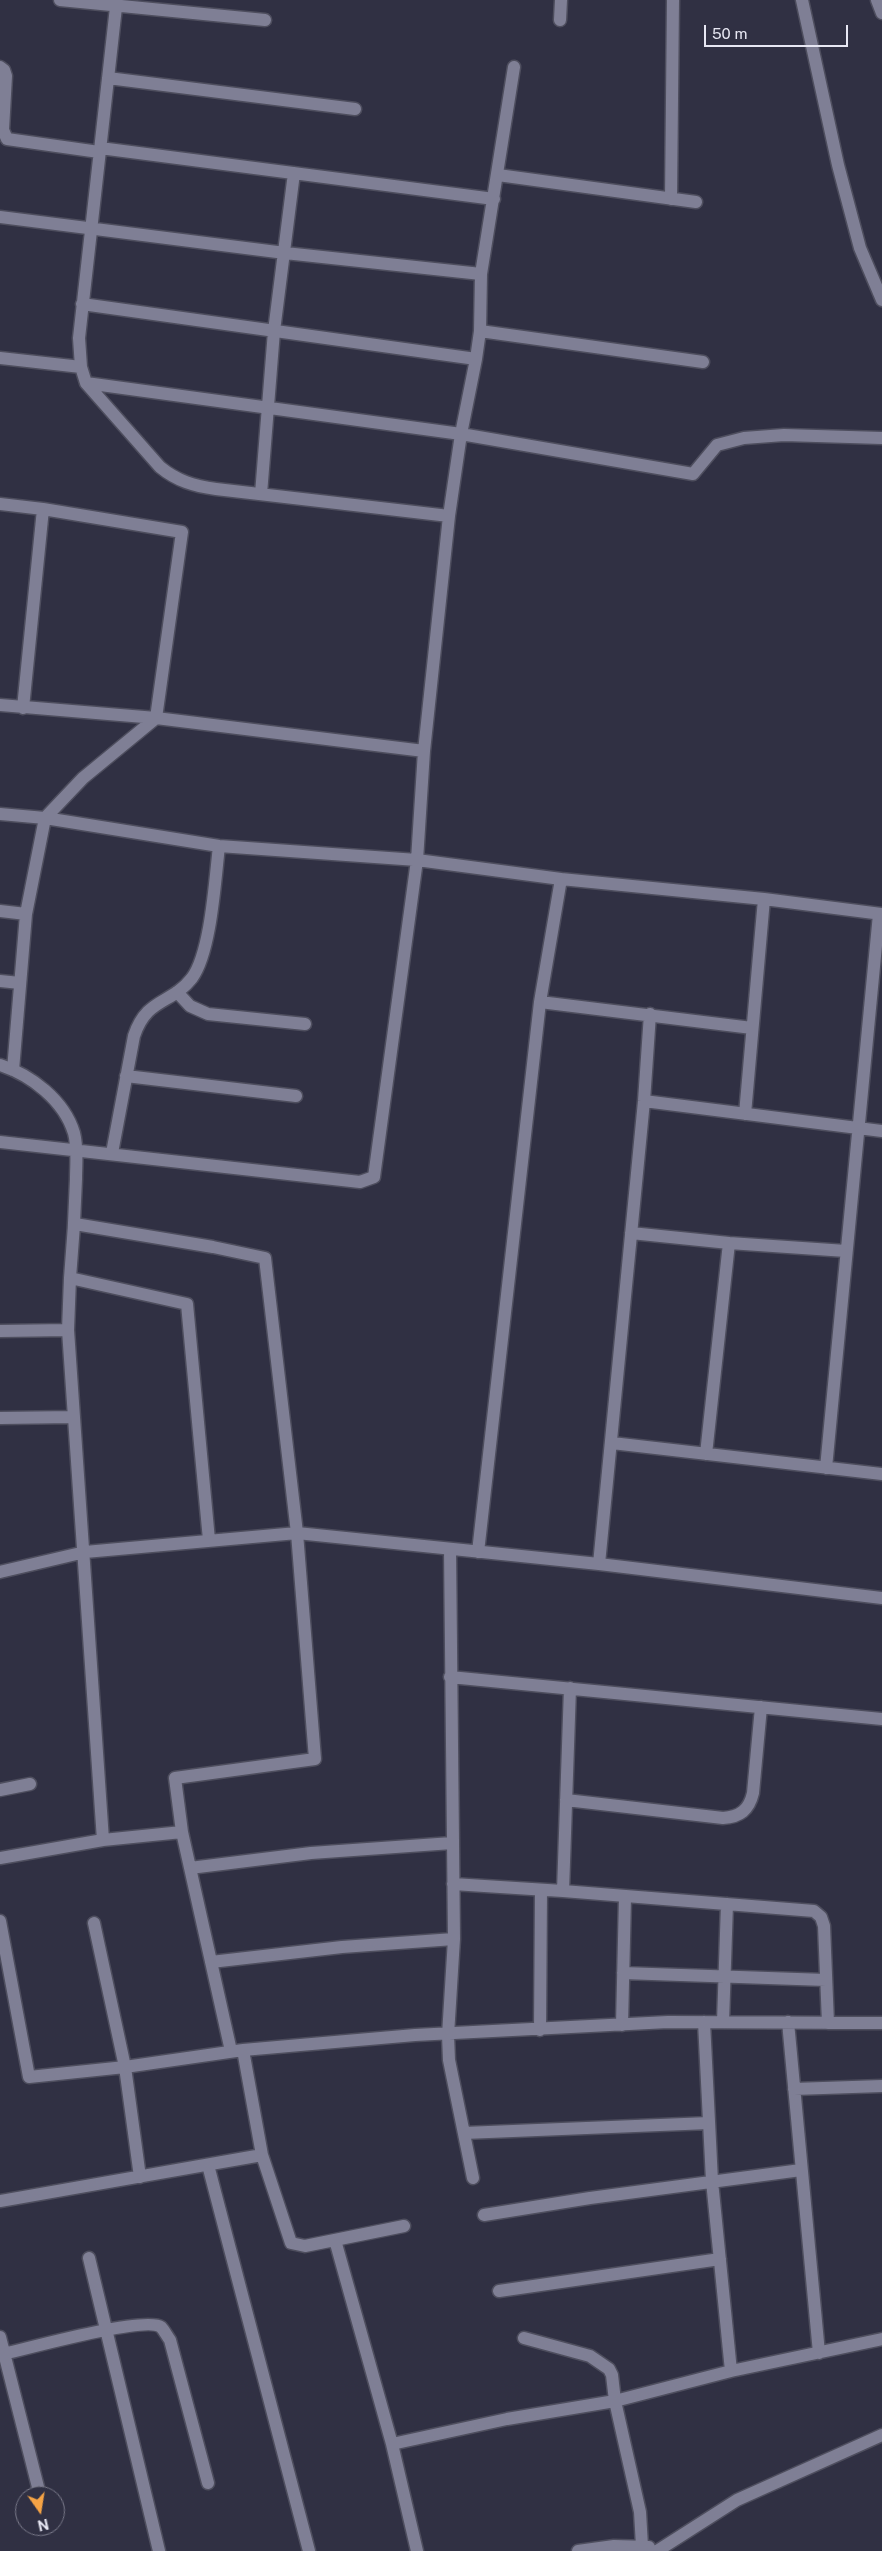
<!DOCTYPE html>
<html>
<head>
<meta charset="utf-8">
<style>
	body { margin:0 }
	#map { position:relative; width:882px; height:2551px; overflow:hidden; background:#303043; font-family:"Public Sans",sans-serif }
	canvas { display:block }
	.north { position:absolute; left:15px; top:2486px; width:50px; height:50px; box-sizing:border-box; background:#303043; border:1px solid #797989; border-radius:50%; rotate:167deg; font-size:14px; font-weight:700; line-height:20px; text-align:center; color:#e7e7f3 }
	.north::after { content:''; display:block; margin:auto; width:18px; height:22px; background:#f5a345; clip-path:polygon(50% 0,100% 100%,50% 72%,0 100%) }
	.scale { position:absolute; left:704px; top:25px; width:144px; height:22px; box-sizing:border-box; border:2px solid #e7e7f3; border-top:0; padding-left:6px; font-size:15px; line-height:18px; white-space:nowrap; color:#e7e7f3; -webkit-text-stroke:4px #303043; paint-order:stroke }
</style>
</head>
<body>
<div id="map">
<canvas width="882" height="2551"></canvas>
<div class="north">N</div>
<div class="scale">50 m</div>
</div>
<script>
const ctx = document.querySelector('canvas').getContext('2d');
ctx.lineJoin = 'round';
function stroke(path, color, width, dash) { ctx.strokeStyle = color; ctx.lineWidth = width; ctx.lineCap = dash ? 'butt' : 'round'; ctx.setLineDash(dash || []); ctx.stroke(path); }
const minor = new Path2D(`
	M60,0L265,20
	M802,0L838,165L860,248L882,300
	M877,0L882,13
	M116,7L79,338L81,367L86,383L160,467C177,481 194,486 216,489L449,516
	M560,20L561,0
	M0,67L4,70L6,76L3,130L7,139L99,152
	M108,78L355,109
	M100,148L494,199
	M498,175L696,202
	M671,199L673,0
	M0,217L285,253L481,274
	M82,304L476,359
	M480,331L703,362
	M0,358L81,367
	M86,383L461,434L693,474L717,445L744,438L784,435L882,438
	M261,494L274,331L294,173
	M0,504L43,509
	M0,705L156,718L424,751
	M0,814L45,818L219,846L417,860L561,879L764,899L882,914
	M0,911L26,914
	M0,981L20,983
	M177,992L190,1006L208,1014L305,1024
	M540,1002L752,1028
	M0,1065C31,1075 64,1100 74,1133C78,1148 76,1164 76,1179C75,1212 73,1245 70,1278
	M13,1070L26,914L45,818L83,778L156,718L182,532L43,509L23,708
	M126,1076L296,1096
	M644,1101L882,1131
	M745,1114L764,899
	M0,1142L360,1182L374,1177L417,860L424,751L449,516L461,434L476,359L480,331L481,274L514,67
	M112,1153L134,1036C147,997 171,1005 192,978C211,952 215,880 219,846
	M75,1224L213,1247L265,1258L297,1533L315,1759L175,1778L182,1832L103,1840
	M631,1233L729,1243L846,1251
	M68,1330L70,1278L187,1304L209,1540
	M0,1331L68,1330L103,1840L0,1858
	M0,1418L73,1417
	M612,1443L882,1474
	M706,1454L729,1243
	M826,1468L879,914
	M450,1549L454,1939L448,2035L449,2060L473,2178
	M478,1552L540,1002L561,879
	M599,1564L644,1101L650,1014
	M0,1572L85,1552L297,1533L599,1564L882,1598
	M450,1677L882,1719
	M0,1790L30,1784
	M566,1800L723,1818C740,1817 749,1810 753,1793L761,1707
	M182,1832L231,2051
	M190,1868L311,1853L452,1843
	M453,1884L563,1891L814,1911L821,1917L824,1926L828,2023
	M563,1891L570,1688
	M0,1921L29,2077L125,2067L94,1923
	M211,1962L342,1947L454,1939
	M623,1973L826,1980
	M704,2022L712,2181L731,2371
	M723,2022L727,1904
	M788,2022L819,2353
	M622,2025L625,1897
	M540,2030L541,1890
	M794,2089L882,2086
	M464,2133L709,2123
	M262,2155L291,2243L305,2246L404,2226
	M208,2165L309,2551
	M140,2177L125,2067L243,2050L415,2035L668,2022L882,2023
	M0,2201L262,2155L243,2050
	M484,2215L590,2198L801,2170
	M335,2240L392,2444L417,2551
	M89,2258L159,2551
	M499,2291L720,2259
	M0,2337L38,2487
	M524,2338L590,2356L609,2369L612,2375L615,2401L640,2512L642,2546
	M4,2354C28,2348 146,2316 161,2327C164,2330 167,2336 170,2340L208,2483
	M392,2444L507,2419L615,2401L731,2371L882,2339
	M578,2551L614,2546L649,2547
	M657,2551L737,2500L882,2435`);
stroke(minor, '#4e4e5e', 15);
stroke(minor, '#7f7f95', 12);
</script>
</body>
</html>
